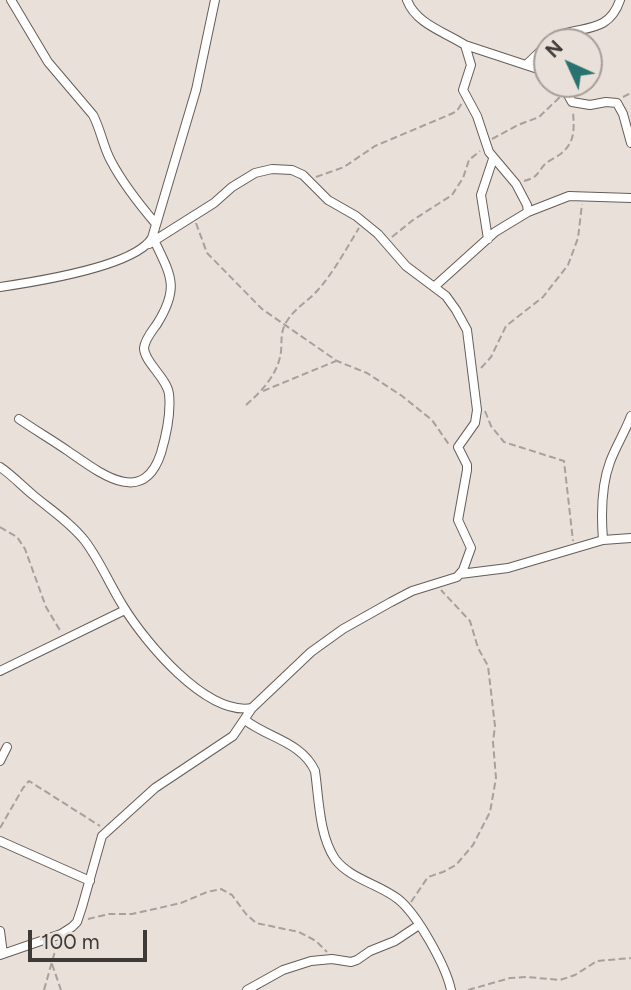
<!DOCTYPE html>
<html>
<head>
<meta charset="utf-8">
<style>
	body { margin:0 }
	#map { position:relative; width:631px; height:990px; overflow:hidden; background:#e9e0da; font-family:Figtree,sans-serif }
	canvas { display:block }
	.north { position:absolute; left:533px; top:28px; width:70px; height:70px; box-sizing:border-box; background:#e9e0da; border:2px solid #a59e99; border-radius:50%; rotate:315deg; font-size:19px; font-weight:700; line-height:28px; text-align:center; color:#3e3a38 }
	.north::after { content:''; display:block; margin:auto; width:24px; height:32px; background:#28726f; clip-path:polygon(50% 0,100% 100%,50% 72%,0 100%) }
	.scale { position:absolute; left:28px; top:930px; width:119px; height:32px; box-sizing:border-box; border:4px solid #3e3a38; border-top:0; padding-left:9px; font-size:21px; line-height:24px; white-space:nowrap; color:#3e3a38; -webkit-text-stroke:5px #e9e0da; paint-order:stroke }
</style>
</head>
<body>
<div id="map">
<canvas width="631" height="990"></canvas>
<div class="north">N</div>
<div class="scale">100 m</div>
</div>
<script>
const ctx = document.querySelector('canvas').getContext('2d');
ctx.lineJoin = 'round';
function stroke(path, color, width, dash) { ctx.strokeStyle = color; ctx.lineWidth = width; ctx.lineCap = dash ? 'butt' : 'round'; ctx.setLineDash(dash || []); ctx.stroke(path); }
const minor = new Path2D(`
	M11,0L48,62L93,115C101,130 103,147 111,161C123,184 139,204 156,224
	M407,0C416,24 445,32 465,45L471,65L463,90L477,116L489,152L516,184L527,205L528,212
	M549,42C574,22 607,39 620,0
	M465,45L547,72
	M527,64L547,45
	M562,84L572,102L590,105L606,102L617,103L623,114L631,143
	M488,239L481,195L493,159
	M0,287C34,282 134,267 152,238L196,90L215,0
	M434,287L495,232L528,212L569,196L631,198
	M19,419C35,430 52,440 68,451C100,473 143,508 161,453C166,436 171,412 169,394C167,378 144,362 144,348C145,339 152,331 157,324C180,287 171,276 154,240
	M0,467C12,475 22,486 33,495C51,510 71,523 85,541C100,561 110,585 123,606C145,642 206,716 252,708
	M603,540C601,514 601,486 610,462C616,446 625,432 631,416
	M460,574L508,568L603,540L631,538
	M0,671L125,610
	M245,720C268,738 302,742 315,771C319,799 319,835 335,859C350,879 379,884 398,899C417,914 446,966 451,990
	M0,761L7,747
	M0,841L90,881
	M0,931L3,954
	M0,955L61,934L72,927L77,922L82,907L102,836L155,788L233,736L252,708L311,652L343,629L391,602L412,591L457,577L463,570L471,548L458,520L467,470V465L458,447L475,423L477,410L467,330L456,310L446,296L406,266L378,234L356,216L328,200L303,175L292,170L272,169L255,173L232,187L214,203L149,244
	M247,990L283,970L311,961L332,959L351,962L357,960L370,951L395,941L419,925`);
stroke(minor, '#665d58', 10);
stroke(new Path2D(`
	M623,97L631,93
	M492,139L518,125L539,117L561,96
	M316,177L344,167L375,146L451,114L457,111L462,103
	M524,181C539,177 536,174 545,164C548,161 555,158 559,155C576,143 574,129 573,110
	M196,223L207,253L262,309L337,361L367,373L402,396L432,420L450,446
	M392,237L413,220L452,195L463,178L469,160L480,151
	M481,368L491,357L506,326L543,297L568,265L578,238L582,204
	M263,391L336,361
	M246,405C262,391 278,374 281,352C282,341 280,331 287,321C295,308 307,302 317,291C334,272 346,249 359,228
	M485,411L491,426L504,442L564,461L573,541
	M0,527L17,537L25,549L46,607L61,632
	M0,828L23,788L29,781L100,826
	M411,902L428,877L443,872L456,865L473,845L490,812L496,778L493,742L495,726L488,666L478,648L470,621L441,590
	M88,919L109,914H132L181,903L207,892L221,889L232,895L246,914L256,923L299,932L316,941L327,952
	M52,964L61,990
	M44,990L57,944
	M468,990L510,978L527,977L560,980L575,975L597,961L631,958`), '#a7a09b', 2, [7, 3.5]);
stroke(minor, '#fff', 8);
</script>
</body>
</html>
